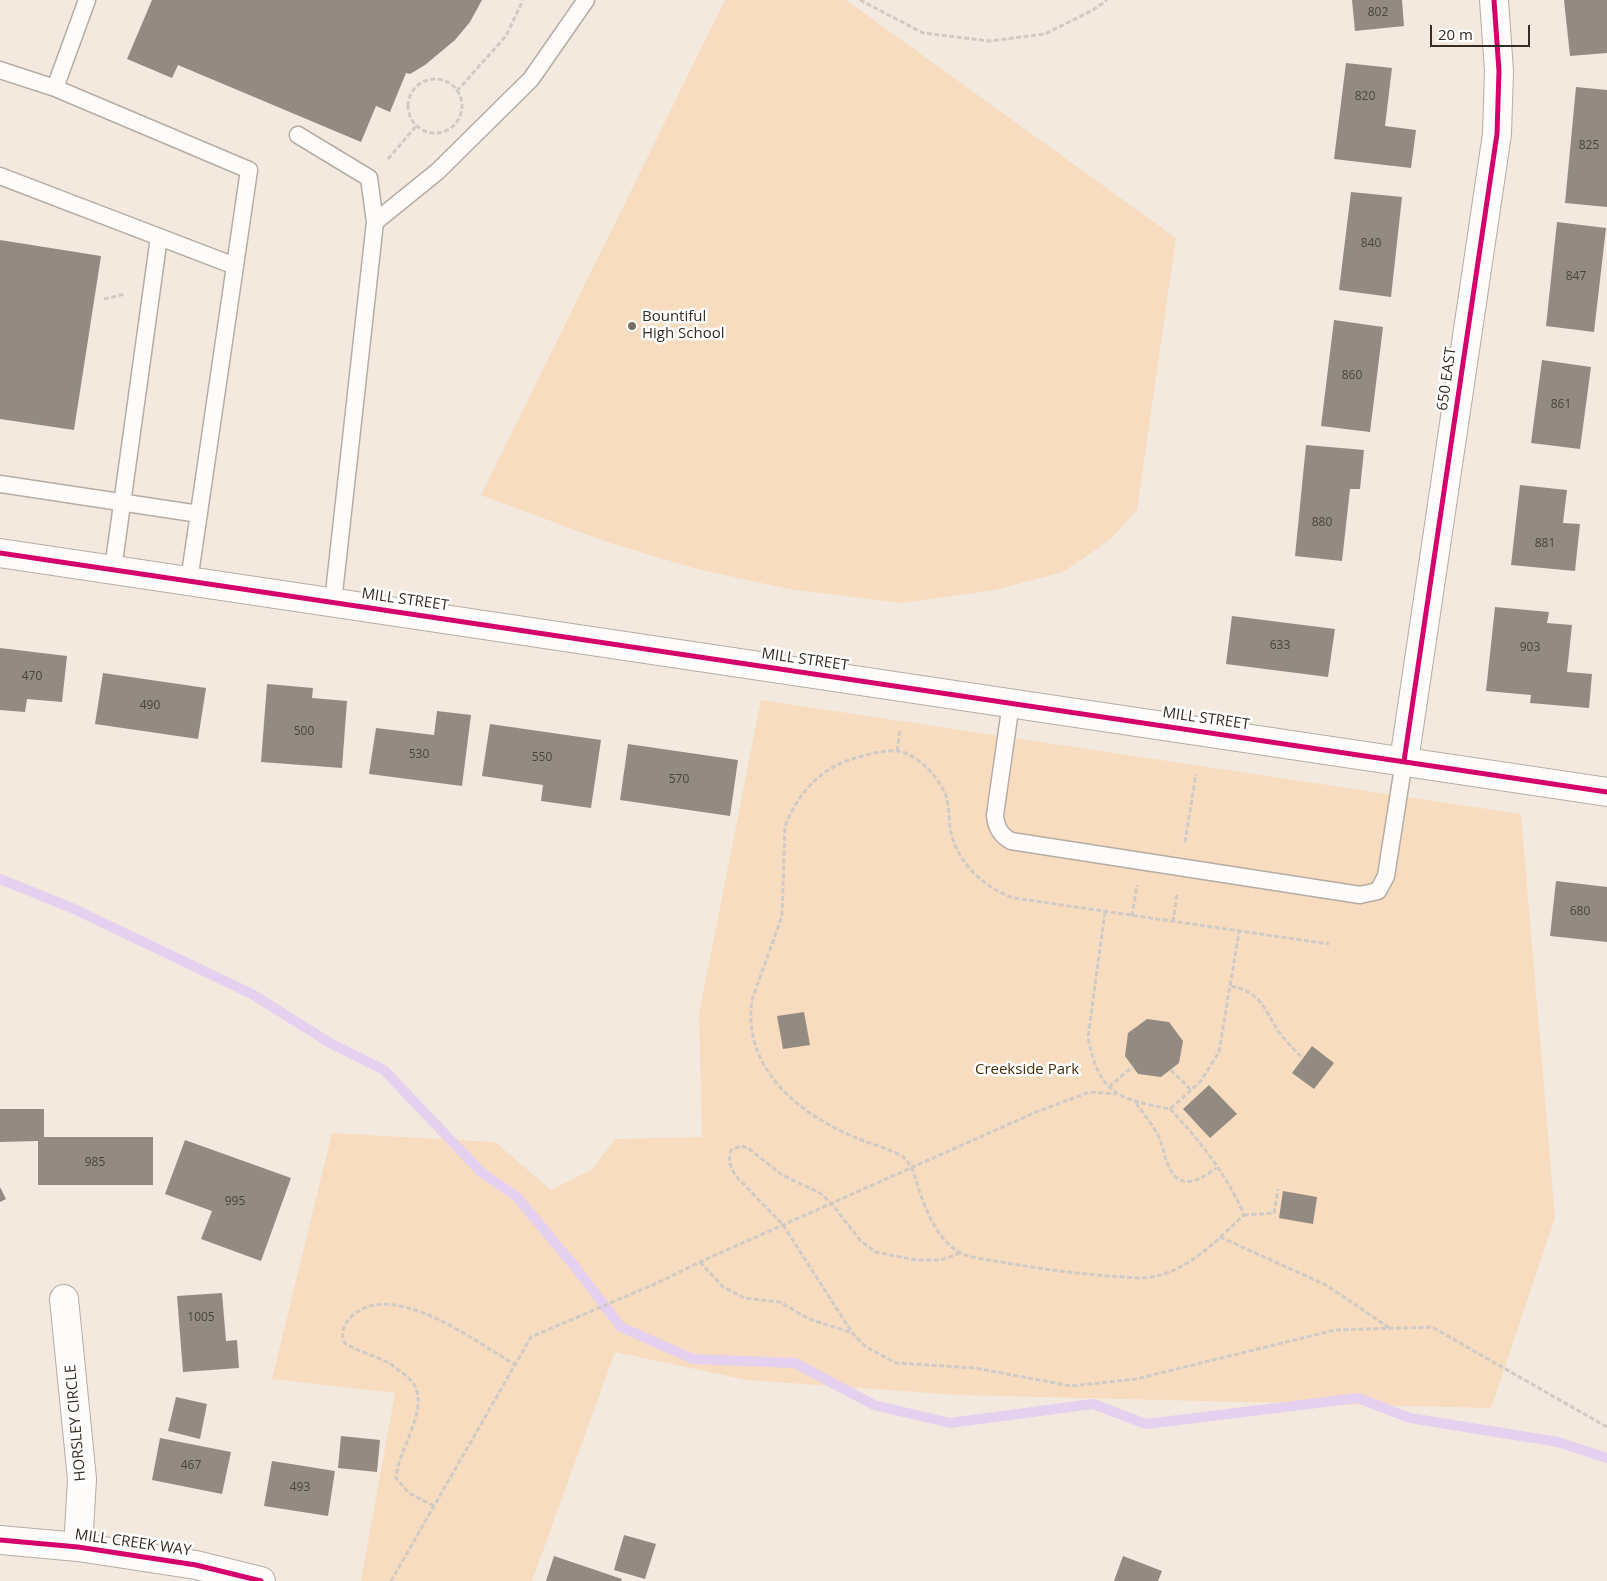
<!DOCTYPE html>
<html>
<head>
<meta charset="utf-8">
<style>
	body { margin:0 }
	#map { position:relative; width:1607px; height:1581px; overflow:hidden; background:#f4e9de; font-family:"Open Sans",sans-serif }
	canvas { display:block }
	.scale { position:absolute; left:1430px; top:25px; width:100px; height:22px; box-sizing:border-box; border:2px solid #352c23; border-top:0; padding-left:6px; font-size:15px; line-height:18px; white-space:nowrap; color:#352c23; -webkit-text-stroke:4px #fff; paint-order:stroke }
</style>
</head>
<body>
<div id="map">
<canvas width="1607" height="1581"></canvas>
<div class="scale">20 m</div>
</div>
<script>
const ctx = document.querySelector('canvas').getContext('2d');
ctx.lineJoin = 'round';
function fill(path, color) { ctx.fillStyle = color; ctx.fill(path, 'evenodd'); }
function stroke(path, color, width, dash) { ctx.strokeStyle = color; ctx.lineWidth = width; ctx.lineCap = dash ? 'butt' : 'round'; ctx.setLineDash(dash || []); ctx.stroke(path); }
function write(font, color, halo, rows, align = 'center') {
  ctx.font = font + ' "Open Sans",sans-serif'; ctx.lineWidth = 5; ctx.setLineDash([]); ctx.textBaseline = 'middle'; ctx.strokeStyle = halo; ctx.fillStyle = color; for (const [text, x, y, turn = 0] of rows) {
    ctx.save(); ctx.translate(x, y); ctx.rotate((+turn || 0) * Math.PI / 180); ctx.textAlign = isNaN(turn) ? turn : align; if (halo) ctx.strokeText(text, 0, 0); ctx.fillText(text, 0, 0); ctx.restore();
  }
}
fill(new Path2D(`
	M725,0H846L1176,238L1137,510L1111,539L1063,572L995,590L902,603L789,589L697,569L607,542L481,495Z
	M761,700L1521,814L1555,1218L1491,1408L958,1395L747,1380L615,1352L532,1581H361L395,1393L272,1379L332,1133L495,1142L551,1190L593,1169L615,1139L702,1137L699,1013Z`), '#f7dcc0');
stroke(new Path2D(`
	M0,879L72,908L252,994L330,1043L384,1070L481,1172L517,1197L575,1267L621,1327L693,1359L795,1363L874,1405L950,1423L1093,1404L1146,1424L1358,1398L1410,1418L1558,1442L1607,1458`), '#e5d0ef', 10);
fill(new Path2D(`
	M152,0H482L470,22L455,40L425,65L410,74L406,73L390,112L376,106L361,142L178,65L172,78L127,59Z
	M1352,0H1402L1404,26L1355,31Z
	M1564,0H1607V53L1570,56Z
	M1346,63L1392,68L1385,126L1416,130L1411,168L1334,159Z
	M1576,87L1607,90V207L1565,203Z
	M1351,192L1402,197L1391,297L1339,290Z
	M1557,222L1606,228L1594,332L1546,326Z
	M0,240L101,256L74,430L0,419Z
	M1334,320L1383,327L1370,432L1321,426Z
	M1542,360L1591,367L1580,449L1531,443Z
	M1306,445L1364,450L1360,489H1350L1342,561L1295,556Z
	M1520,485L1567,490L1563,523L1580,524L1575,571L1511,565Z
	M1495,607L1549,612L1547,623L1572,625L1567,672L1592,674L1589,708L1530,703L1531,695L1486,691Z
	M1232,616L1335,629L1328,677L1226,664Z
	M0,648L67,656L62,702L27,699L25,712L0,710Z
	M103,673L206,688L198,739L95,724Z
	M267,684L313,688L312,698L347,701L342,768L261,762Z
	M437,711L471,715L462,786L369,774L376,728L434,735Z
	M490,724L601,740L591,808L541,801L543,785L482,776Z
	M628,744L738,760L730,816L620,800Z
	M1556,881L1607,887V942L1550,936Z
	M804,1012L810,1045L783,1049L777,1016Z
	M1147,1019L1169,1022L1183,1041L1179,1063L1161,1077L1138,1074L1125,1056L1128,1033Z
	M1312,1046L1334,1063L1314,1089L1292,1073Z
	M1209,1085L1237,1114L1210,1138L1183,1109Z
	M0,1109H44V1137H153V1185H38V1141L0,1142Z
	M185,1140L291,1178L261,1261L201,1239L212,1211L165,1194Z
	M0,1187L6,1199L0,1202Z
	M1283,1191L1317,1197L1313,1224L1279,1218Z
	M222,1293L226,1341L237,1340L239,1368L183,1372L177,1296Z
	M176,1397L207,1404L200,1439L168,1431Z
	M341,1436L380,1440L377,1472L338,1468Z
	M160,1438L231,1452L222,1494L152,1480Z
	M272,1461L335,1471L328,1516L264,1506Z
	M624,1535L656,1544L645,1579L614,1570Z
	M554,1556L622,1579L621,1581H546Z
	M1123,1556L1162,1571L1158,1581H1114Z`), '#938b82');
const lane = new Path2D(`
	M87,0L55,88L249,170L189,581
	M0,70L55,88
	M298,135L369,178L375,222
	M0,176L235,266
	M0,484L199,514
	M113,569L159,237
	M333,602L375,222L438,171L531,79L586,0
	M1011,703L995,815C996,827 1000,835 1011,841L1360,895L1378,891L1386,876L1404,761`);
const street = new Path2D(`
	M1404,761L1497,134L1499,71L1494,0
	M64,1299L82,1479L78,1547
	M0,1540L78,1547L196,1565L261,1581`);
const secondary = new Path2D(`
	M0,553L1607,792`);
stroke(lane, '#b5aca3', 19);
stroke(street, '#b5aca3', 30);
stroke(secondary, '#b5aca3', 30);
stroke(new Path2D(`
	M860,0L923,33L989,41L1045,34L1093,10L1107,0
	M408 106a27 27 0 1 1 54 0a27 27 0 1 1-54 0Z
	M457,91L506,36L523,0
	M388,159L417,125
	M104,299L125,294
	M897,751L900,730
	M1185,842L1196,774
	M1105,912L1088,1037C1099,1095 1119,1099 1170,1109L1200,1082L1219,1052L1239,932
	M1132,916L1137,885
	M1173,922L1177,894
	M1231,986C1262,993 1263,1008 1279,1032C1286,1041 1294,1050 1303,1058
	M1171,1070L1192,1091
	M1109,1087L1133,1066
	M1136,1103C1144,1115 1154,1126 1160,1139C1163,1147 1164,1155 1167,1162C1177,1192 1198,1182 1216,1168
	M1170,1109C1198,1138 1229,1178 1244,1215C1215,1242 1184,1276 1142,1278C1093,1276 1045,1270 996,1261C985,1259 969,1258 959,1252C938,1240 927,1213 919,1190C915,1178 913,1165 903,1157C896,1151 865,1142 854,1137C798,1113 742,1068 752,1000L782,916L785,826C798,794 818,770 852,759C866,755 882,750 897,751C917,753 942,780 947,799C950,812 948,827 953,840C963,868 987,889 1014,898L1329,944
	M1244,1215L1274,1213L1278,1189
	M1220,1237L1326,1285L1391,1329
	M960,1253L941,1260H916L875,1252L860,1240L831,1203L820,1193L782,1175L748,1148L741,1146L731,1150L729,1162L735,1175L783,1225L853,1334L866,1347L896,1363L975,1368L1071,1386L1136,1379L1335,1330L1432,1327L1607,1427
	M700,1262L722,1286L744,1298L780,1302L809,1319L853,1333
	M434,1506L409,1493L396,1478C397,1453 428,1412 415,1386C411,1378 399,1371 392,1365C377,1355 358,1353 344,1342C340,1331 345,1322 353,1315C396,1279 478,1344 516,1365
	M391,1581L531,1337L657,1283L700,1262L1036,1112L1090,1092L1116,1094`), '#cfcac6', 3, [5, 2.5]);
stroke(lane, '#fdfcfa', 16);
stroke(street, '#fdfcfa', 28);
stroke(secondary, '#fdfcfa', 28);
stroke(new Path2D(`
	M0,553L1607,792
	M1404,761L1497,134L1499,71L1494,0
	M0,1540L78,1547L196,1565L261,1581`), '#d6006c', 5);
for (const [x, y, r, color] of [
	[632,326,5,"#786e64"]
]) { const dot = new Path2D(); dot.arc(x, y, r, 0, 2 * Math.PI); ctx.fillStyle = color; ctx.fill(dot); stroke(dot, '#fff', 2); }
write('12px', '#4c443b', null, [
	["802",1378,13],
	["820",1365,97],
	["825",1589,146],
	["840",1371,244],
	["847",1576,277],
	["860",1352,376],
	["861",1561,405],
	["880",1322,523],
	["881",1545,544],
	["633",1280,646],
	["903",1530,648],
	["470",32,677],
	["490",150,706],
	["500",304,732],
	["530",419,755],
	["550",542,758],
	["570",679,780],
	["680",1580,912],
	["985",95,1163],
	["995",235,1202],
	["1005",201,1318],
	["467",191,1466],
	["493",300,1488]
]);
write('15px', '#352c23', '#fff', [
	["Bountiful",642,317],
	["High School",642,334]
], 'left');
write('15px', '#352c23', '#fff', [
	["650 EAST",1447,379,-82],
	["MILL STREET",405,600,8],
	["MILL STREET",805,660,8],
	["MILL STREET",1206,719,8],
	["HORSLEY CIRCLE",76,1423,-95],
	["MILL CREEK WAY",133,1543,8]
]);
write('15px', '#482e0f', '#fff', [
	["Creekside Park",1027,1070]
]);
</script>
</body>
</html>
